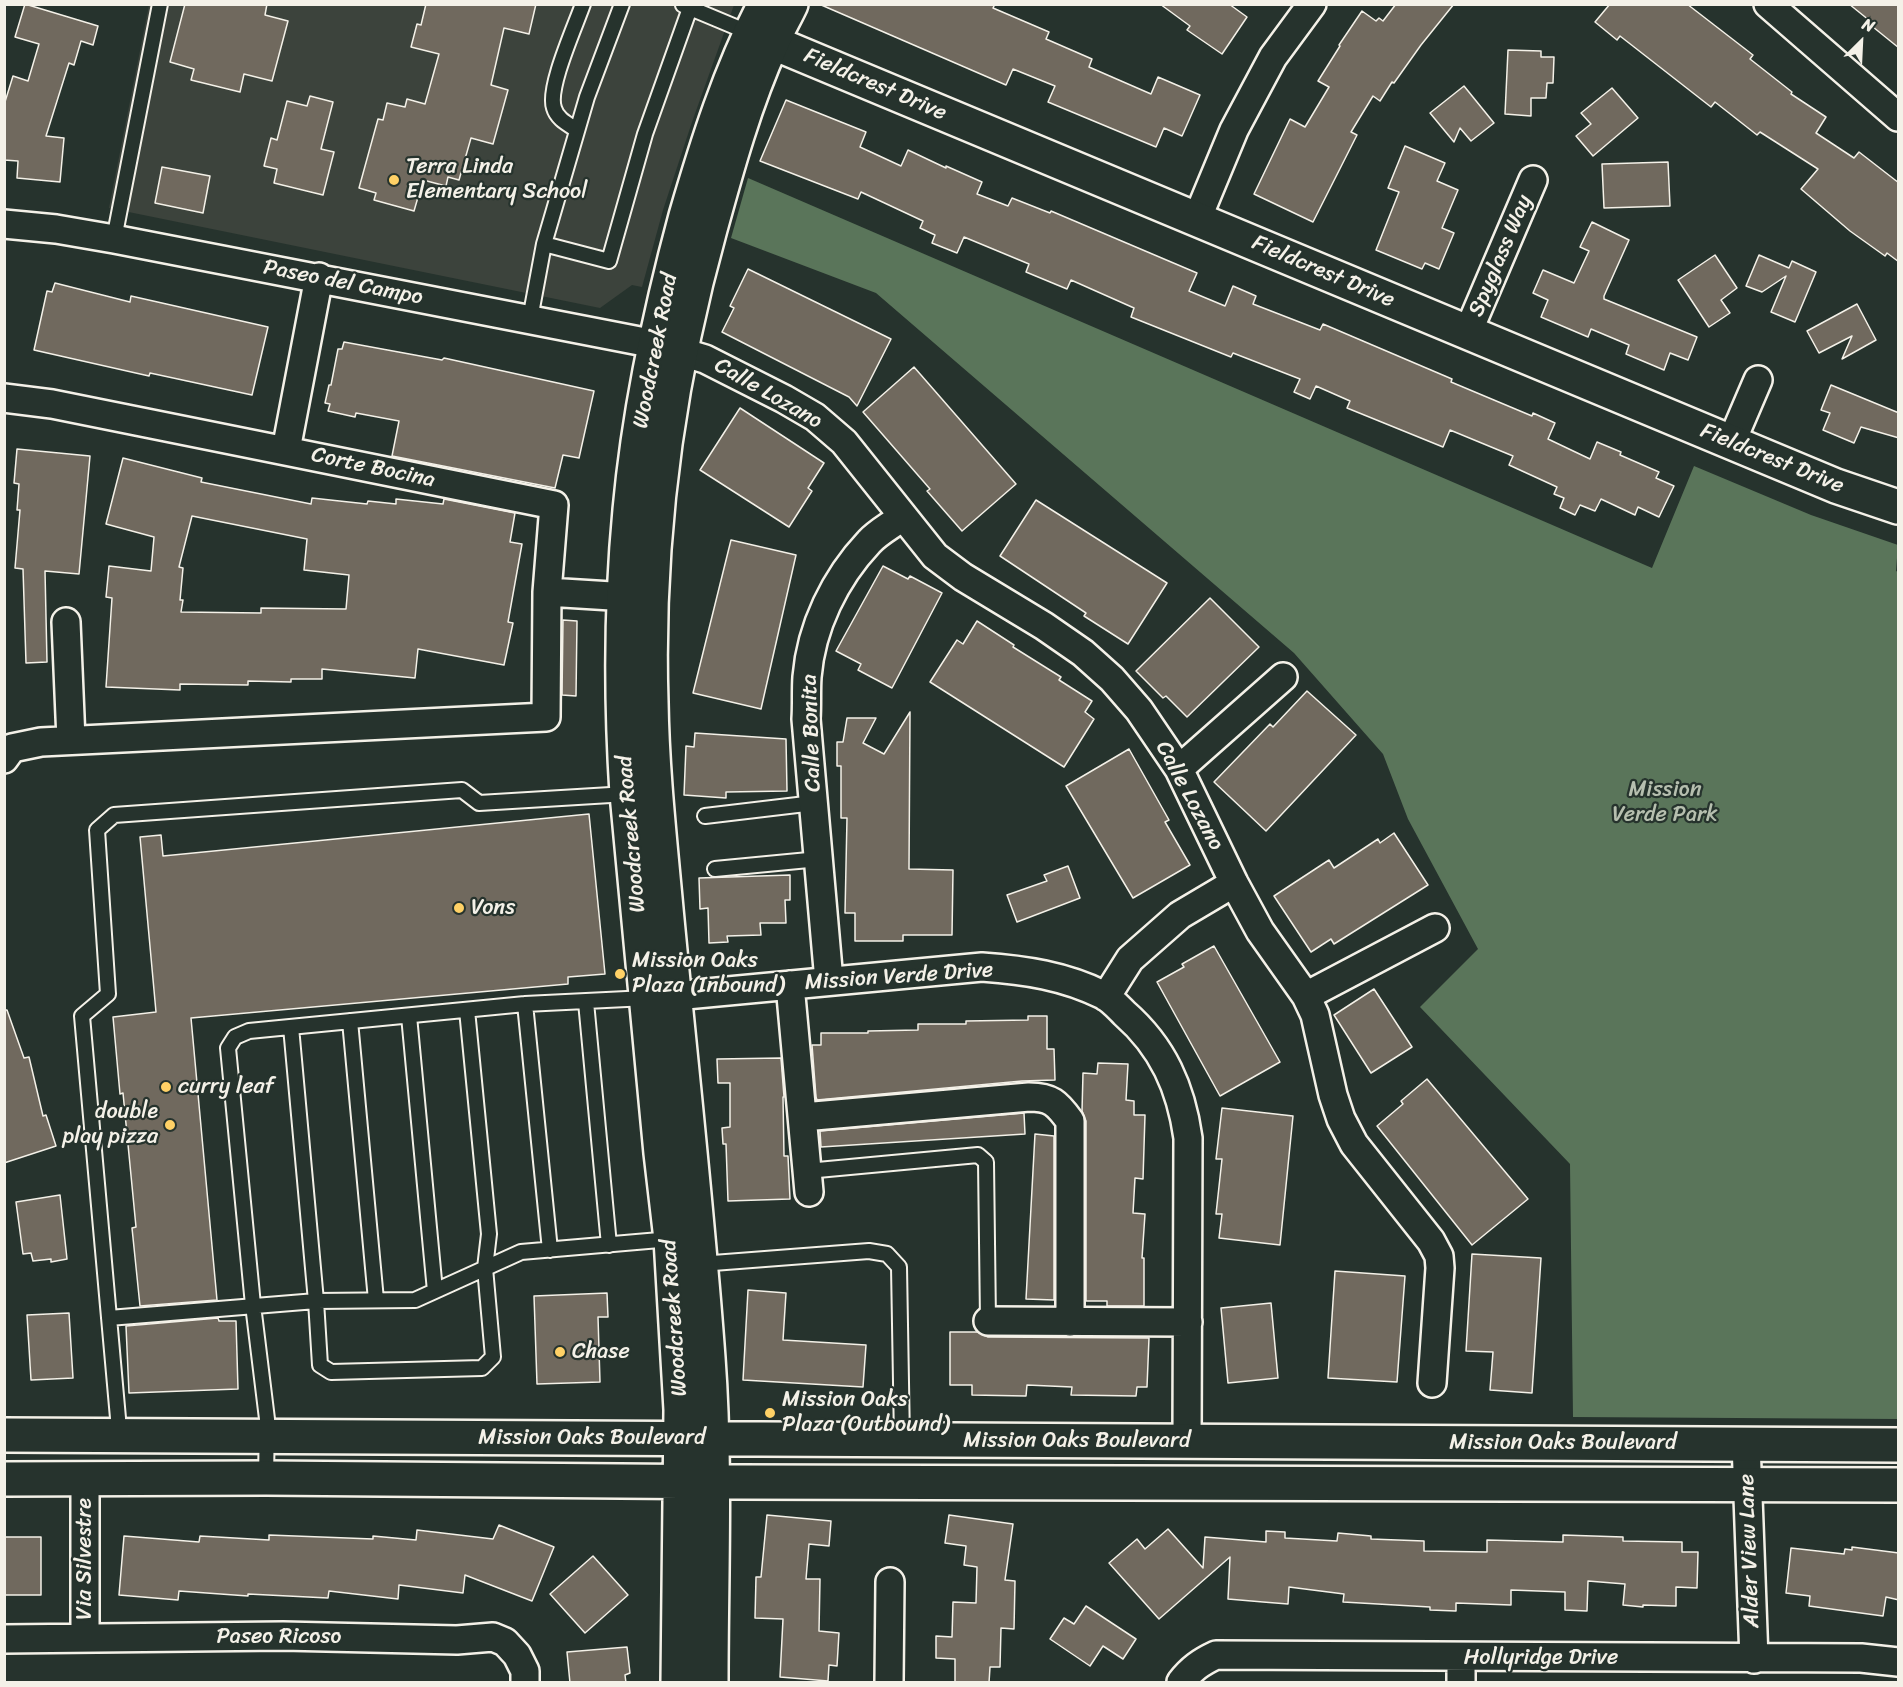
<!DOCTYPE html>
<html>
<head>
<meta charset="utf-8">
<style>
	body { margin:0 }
	#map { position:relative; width:1903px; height:1687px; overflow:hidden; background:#26332d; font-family:Sriracha,sans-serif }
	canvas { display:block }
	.frame { position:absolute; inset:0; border:6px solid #f4f1e8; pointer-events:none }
	.north { position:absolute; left:1831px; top:12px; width:60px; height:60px; -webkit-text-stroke:4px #26332d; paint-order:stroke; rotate:24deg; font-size:16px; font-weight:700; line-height:24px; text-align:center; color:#f4f1e8 }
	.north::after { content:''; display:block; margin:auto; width:21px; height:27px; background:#f4f1e8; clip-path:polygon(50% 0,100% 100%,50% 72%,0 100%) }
</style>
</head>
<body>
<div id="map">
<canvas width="1903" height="1687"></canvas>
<div class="frame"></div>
<div class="north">N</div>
</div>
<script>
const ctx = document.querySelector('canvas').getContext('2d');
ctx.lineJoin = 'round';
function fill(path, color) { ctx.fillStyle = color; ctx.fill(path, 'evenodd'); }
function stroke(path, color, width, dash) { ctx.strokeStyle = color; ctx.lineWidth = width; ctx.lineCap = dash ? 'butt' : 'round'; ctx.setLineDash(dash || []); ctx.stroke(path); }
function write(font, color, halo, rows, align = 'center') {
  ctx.font = font + ' Sriracha,sans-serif'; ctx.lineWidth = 4.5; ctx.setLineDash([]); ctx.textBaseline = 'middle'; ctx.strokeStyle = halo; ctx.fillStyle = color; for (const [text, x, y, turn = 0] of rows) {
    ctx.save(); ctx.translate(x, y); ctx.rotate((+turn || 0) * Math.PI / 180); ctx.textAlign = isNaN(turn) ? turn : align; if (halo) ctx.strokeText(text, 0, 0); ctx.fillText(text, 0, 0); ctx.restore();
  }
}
fill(new Path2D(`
	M149,5H734L692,122L663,210L642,287L632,285L600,308L109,208Z`), '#3c433c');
fill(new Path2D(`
	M748,178L1652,568L1694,466L1811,515L1898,545L1896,571L1898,572V1419L1573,1417L1570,1164L1420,1007L1478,949L1408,819L1383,754L1294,653L876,293L731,238Z`), '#5a755a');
const building = new Path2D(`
	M25,4L98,26L93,45L81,41L74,65L69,63L46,136L64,138L60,182L17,178L18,161L4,160V105L13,76L28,81L39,44L15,37Z
	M185,4H267L265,15L288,21L272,81L244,74L240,92L191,80L194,69L170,62Z
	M426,4H536L529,34L504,28L491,85L508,90L493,144L471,138L459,180L448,177L446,186L423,180L414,211L374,200L376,193L359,188L378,119L383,120L387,103L405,107L407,99L425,104L439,54L411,47L417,24L421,25Z
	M819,4H995L993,8L1049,32L1046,39L1092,59L1089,67L1151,94L1158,77L1200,95L1182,136L1164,128L1156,147L1048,102L1055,86L1013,69L1006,85Z
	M1160,4H1229L1247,17L1222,54L1187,30L1190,26Z
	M1396,4H1454L1421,45L1394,83L1392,82L1380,101L1373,96L1351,132L1357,135L1313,222L1254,194L1290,119L1305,127L1329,87L1318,81L1340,46L1339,45L1362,11L1376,21L1379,18L1383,21Z
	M1610,4H1687L1753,55L1750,59L1792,92L1791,94L1826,117L1816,133L1854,158L1859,152L1899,183V262L1887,253L1885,256L1850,231L1801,189L1818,169L1760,132L1757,135L1715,102L1711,107L1620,36L1617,40L1595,22Z
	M1849,4H1899V48L1873,27L1875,25Z
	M1508,50L1541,51V57H1554L1553,83H1547L1546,98H1531V116L1505,114Z
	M1464,86L1494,123L1471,141L1460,128L1454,142L1430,113Z
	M1612,88L1638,118L1593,156L1576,136L1591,124L1581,113Z
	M310,96L333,102L321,149L334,152L323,195L274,183L277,169L264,166L271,138L277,140L287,101L307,106Z
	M786,100L866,132L860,147L901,166L908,150L946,168V166L982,182L977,194L1008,206L1012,198L1050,213L1051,211L1197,273L1189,291L1225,306L1233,286L1256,296L1253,304L1320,330L1323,324L1452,379L1451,382L1532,416L1533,413L1555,423L1548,439L1590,459L1597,442L1621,452L1620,455L1659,472L1656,478L1674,486L1659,517L1638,507L1635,515L1601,499L1595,511L1580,505L1575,515L1560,508L1564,498L1554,494L1557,487L1509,465L1513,456L1450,430L1443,447L1347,408L1350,401L1316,386L1310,399L1294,392L1300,379L1233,353L1231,357L1131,317L1134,308L1071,280L1067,289L1026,272L1029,264L964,237L957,253L932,243L935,235L920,228L923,221L861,192L858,199L760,161Z
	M1405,146L1445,163L1437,181L1458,190L1442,228L1454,233L1439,269L1425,263L1422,269L1376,250L1399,192L1388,188Z
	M1668,162L1670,206L1604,208L1602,164Z
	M162,167L210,176L203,213L155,203Z
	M1592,222L1629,240L1604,296V299L1697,337L1688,360L1670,353L1664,370L1626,354L1629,345L1591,329L1588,337L1541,317L1548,300L1533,293L1543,270L1574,283L1589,251L1580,247Z
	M1715,255L1737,288L1721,300L1730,313L1709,327L1678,280Z
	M1759,255L1789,268L1792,261L1816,272L1795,322L1771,312L1786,276L1762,292L1746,286Z
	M748,269L891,339L857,406L849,397L722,332L734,308L730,306Z
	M55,283L130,302L131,296L268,327L252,395L150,373L149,376L34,350L47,291L52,292Z
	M1857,304L1876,340L1842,359L1852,336L1819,353L1807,331Z
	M344,342L442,360L444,358L594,391L579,458L563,455L555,488L392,456L399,421L356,413L355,417L328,411L330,404L325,403L329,385H331L338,349H342Z
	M914,367L1016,484L962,531L927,491L930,489L863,412Z
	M1831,385L1899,413V438L1861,427L1854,443L1823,430L1830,413L1821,410Z
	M740,408L824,463L808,488L812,491L789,527L700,470Z
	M17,449L90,456L79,574L45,571L47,662L26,663L23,569L15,568L20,510H17L19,484L14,483Z
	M123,458L202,478L201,482L311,504L312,498L367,504L368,501L396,504V499L443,504L444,499L515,513L510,542L522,544L508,622L513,623L504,665L418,649L415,678L322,669V679H291V682L248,681V685L180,684V690L106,687L112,598L106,597L109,566L151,571L154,537L106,524ZM192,516L307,539L304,570L349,575L346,609L261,608V613L181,612L183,600H180L183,568L179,567Z
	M1036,500L1167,583L1128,644L1084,616L1086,613L1000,556Z
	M731,540L796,555L761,709L693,693Z
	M883,566L908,579L910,576L942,593L892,688L858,670L861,664L836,651Z
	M1210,598L1259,647L1187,717L1166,696L1163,698L1136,671Z
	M563,620L577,621L576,696L562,695Z
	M977,621L1014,645L1013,647L1061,677L1059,680L1092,701L1085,712L1094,719L1064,767L930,682L957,640L963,644Z
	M1307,691L1356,735L1266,831L1214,782L1270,724L1273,727Z
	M910,712L909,869L953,870L952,935H903V941H855V913H845L847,818H841V766H837V742H843L847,718H876L863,743L884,754Z
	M695,733L786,739L787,791L726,792V798L684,795L686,746L694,747Z
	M1129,749L1169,820L1165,822L1190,865L1133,898L1066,786Z
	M589,814L605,974L568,977V984L191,1018L217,1300L140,1306L132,1228L136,1227L123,1093L120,1094L113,1017L156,1012L140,837L161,835L163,856Z
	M1394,833L1428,885L1334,944L1331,939L1311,952L1274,896L1329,860L1334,868L1378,839L1380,843Z
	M1068,866L1080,898L1017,922L1007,895L1047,881L1044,875Z
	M790,875V900H785L786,923H760L761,935L727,936L728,942L709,943L708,908L700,909L699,878Z
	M1214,946L1280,1062L1220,1096L1157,982L1184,967L1182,964Z
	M1374,989L1412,1047L1371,1073L1334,1015Z
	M4,1010H7L24,1058L29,1057L43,1116L46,1115L56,1146L4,1163Z
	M1028,1016H1047V1049H1054L1055,1080L1022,1081L817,1100L816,1097L812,1045H821V1033H868V1031L918,1030V1024H966V1021L1028,1020Z
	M781,1058L784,1097H783L784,1156H788L790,1199L728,1201L726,1144H723L722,1128L730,1127V1083H718L717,1059Z
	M1098,1063L1128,1064L1126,1100L1134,1101V1115H1145L1143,1179L1135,1178L1133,1213L1145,1214L1142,1258H1144V1306H1107V1301H1086V1121L1082,1111L1083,1073L1097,1074Z
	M1427,1079L1528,1199L1472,1245L1377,1126L1403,1104L1401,1101Z
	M1222,1108L1293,1116L1280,1245L1219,1238L1222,1214H1216L1222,1159H1216Z
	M1024,1113L1025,1134L821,1147L820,1131Z
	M1035,1134L1054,1136V1300L1026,1299Z
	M60,1195L67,1259L51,1262V1259L33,1261L31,1253L23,1254L16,1202Z
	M1472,1254L1541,1258L1532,1393L1490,1390L1493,1352L1466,1351Z
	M1335,1271L1405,1276L1397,1382L1328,1378Z
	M748,1290L786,1293L783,1340L866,1345L863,1387L743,1380Z
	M607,1293L608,1317H598L600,1382L537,1384L534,1296Z
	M1271,1303L1278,1378L1228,1383L1221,1308Z
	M69,1313L73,1378L31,1380L27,1315Z
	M218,1318L219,1321H236L238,1389L129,1393L126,1326Z
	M950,1332H978L988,1337L1149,1338L1147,1387H1137L1136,1396L1071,1395L1072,1387L1027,1385L1026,1396L972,1395V1385H950Z
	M767,1515L831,1521L829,1546L809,1544L806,1579H820L819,1631L839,1633L837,1666L829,1665L828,1681L780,1677L783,1619L755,1618L756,1577H761Z
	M949,1515L1013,1524L1005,1580L1015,1581L1014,1629L1001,1628L1000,1667H990L989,1683L955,1682V1659L936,1658V1636L952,1637L953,1602L976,1603L977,1567L964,1565L966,1546L945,1543Z
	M499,1525L554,1547L532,1601L465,1575L463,1593L399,1585L398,1599L329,1591L328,1598L248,1594V1596L179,1591L178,1600L119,1595L124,1536L199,1542L200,1536L269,1540V1535L373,1539V1536L416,1540L417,1530L493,1539Z
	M1168,1529L1203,1568L1205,1537L1266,1542V1531L1285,1532V1538L1337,1541L1338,1533L1371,1536V1539L1424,1541V1551L1487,1552V1540L1563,1542V1535L1623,1537V1541L1682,1542V1552H1698L1697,1588L1676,1587V1606L1643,1605V1607L1623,1605L1625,1584L1588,1581L1587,1611L1565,1610V1592L1511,1590V1605L1456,1603V1611L1430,1610V1607L1343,1602L1344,1594L1289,1587L1288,1604L1263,1602L1228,1599L1230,1557L1159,1619L1109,1563L1137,1539L1145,1549Z
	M4,1537H41V1595H4Z
	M1852,1547L1899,1553V1600L1886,1597L1883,1616L1809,1606L1810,1596L1786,1593L1791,1548L1844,1554L1845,1549L1852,1550Z
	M593,1556L628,1595L585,1633L550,1594Z
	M1086,1606L1136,1639L1123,1659L1103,1646L1090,1666L1050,1639L1064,1618L1074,1624Z
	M627,1647L630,1673L625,1675L626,1683H570L567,1652Z`);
fill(building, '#70695e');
stroke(building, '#f4f1e8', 1.5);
const service = new Path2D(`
	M683,5L750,33
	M577,130C568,124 557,119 554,108C547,88 575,27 583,4
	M114,239L160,4
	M544,244L609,261L645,134L690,8
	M530,319L544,244L587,97L622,4
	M705,816L814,803
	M715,869L819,859
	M586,1002L609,1245
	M525,1004L550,1250
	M409,1016L435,1291
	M350,1021L376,1300
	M291,1027L316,1301L320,1365L331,1372L482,1368L493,1357L485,1268L489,1234L467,1010
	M807,1171L978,1155L986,1162L988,1321
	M700,1264L869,1251L887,1254L899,1267L902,1440
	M109,1318L316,1301L415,1300L521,1252L671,1239
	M117,1435L118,1418L82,1016L108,994L97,830L114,815L462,790L479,803L627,794
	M266,1478L267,1419L253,1305L228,1048L235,1037L249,1031L525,1004L647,998`);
const minor = new Path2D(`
	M1768,4L1898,117
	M1197,219L1234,130L1273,57L1312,4
	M4,224L56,229L114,239L655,344L705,359L784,399L815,417L844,442L935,556L963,577L1044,626L1083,653L1112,679L1139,710L1179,769L1234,883L1260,931L1306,996L1315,1015L1333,1095L1341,1119L1354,1144L1431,1241L1439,1256L1440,1268L1432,1383
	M1468,332L1533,180
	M4,398L52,404L554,505L547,592L644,598
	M1731,443L1758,380
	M286,450L319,277
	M66,622L71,740
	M4,759L12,748L41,742L546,717L547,592
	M1179,769L1283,677
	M829,981L806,719C807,705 806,691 807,677C811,627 835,578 869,542C878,532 892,525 902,517
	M790,985L809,1192
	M1306,996L1435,928
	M1106,997L1130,959L1180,915L1234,883
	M654,998L982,967C1025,970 1065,976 1103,995C1111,999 1118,1007 1124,1013C1163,1047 1181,1088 1188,1138L1187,1442
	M803,1117L1029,1097C1051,1097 1057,1103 1070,1121V1322
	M988,1321L1188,1322
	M1746,1443L1754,1659
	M85,1638V1479
	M4,1639L283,1636L457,1640L493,1637L505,1642L517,1655L525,1671V1682
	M889,1682L890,1582
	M1181,1682C1191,1669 1201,1662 1216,1655L1861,1658L1898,1662
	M1461,1682V1657`);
const tertiary = new Path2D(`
	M750,33L1836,486L1898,507`);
const secondary = new Path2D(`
	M4,1435L1898,1445
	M4,1479L266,1478L738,1482L1898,1485
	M678,1682L681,1410L671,1239L661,1153L627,794C621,700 621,604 630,510C639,411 660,312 686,216C707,144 730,71 765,4
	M711,1682C711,1574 716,1466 708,1358C697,1204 679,1051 665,898C659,833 652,768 651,702C646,542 667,383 710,229C727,167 745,102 772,43C777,30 785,17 791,4`);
stroke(service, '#f4f1e8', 18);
stroke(minor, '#f4f1e8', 32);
stroke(tertiary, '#f4f1e8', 38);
stroke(secondary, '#f4f1e8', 38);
stroke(service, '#26332d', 14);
stroke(minor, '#26332d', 27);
stroke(tertiary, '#26332d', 33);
stroke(secondary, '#26332d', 33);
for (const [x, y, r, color] of [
	[394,180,6,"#ffd166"],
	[459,908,6,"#ffd166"],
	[620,974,6,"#ffd166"],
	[166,1087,6,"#ffd166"],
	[170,1125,6,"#ffd166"],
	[560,1352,6,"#ffd166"],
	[770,1413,6,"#ffd166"]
]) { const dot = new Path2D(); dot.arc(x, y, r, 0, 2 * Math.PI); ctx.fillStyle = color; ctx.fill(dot); stroke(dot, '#26332d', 2); }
write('22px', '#f4f1e8', '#26332d', [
	["Fieldcrest Drive",875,85,23],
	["Spyglass Way",1501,256,-67],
	["Fieldcrest Drive",1323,272,23],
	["Paseo del Campo",343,283,11],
	["Woodcreek Road",656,351,-79],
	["Calle Lozano",768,394,30],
	["Fieldcrest Drive",1772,459,22],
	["Corte Bocina",373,468,12],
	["Calle Bonita",812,733,-92],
	["Calle Lozano",1189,796,62],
	["Woodcreek Road",632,834,-95],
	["Mission Verde Drive",899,977,-4],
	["Woodcreek Road",675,1318,-94],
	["Mission Oaks Boulevard",592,1438],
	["Mission Oaks Boulevard",1077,1441],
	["Mission Oaks Boulevard",1563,1443],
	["Alder View Lane",1750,1551,-92],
	["Via Silvestre",85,1559,-90],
	["Paseo Ricoso",279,1637],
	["Hollyridge Drive",1541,1658]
]);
write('22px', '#f4f1e8', '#26332d', [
	["Terra Linda",406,167],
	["Elementary School",406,192],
	["Vons",471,908],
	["Mission Oaks",632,961],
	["Plaza (Inbound)",632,986],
	["curry leaf",178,1087],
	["double",158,1112,"right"],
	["play pizza",158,1137,"right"],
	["Chase",572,1352],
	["Mission Oaks",782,1400],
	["Plaza (Outbound)",782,1425]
], 'left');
write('22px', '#b6bfaf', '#26332d', [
	["Mission",1665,790],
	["Verde Park",1665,815]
]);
</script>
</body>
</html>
